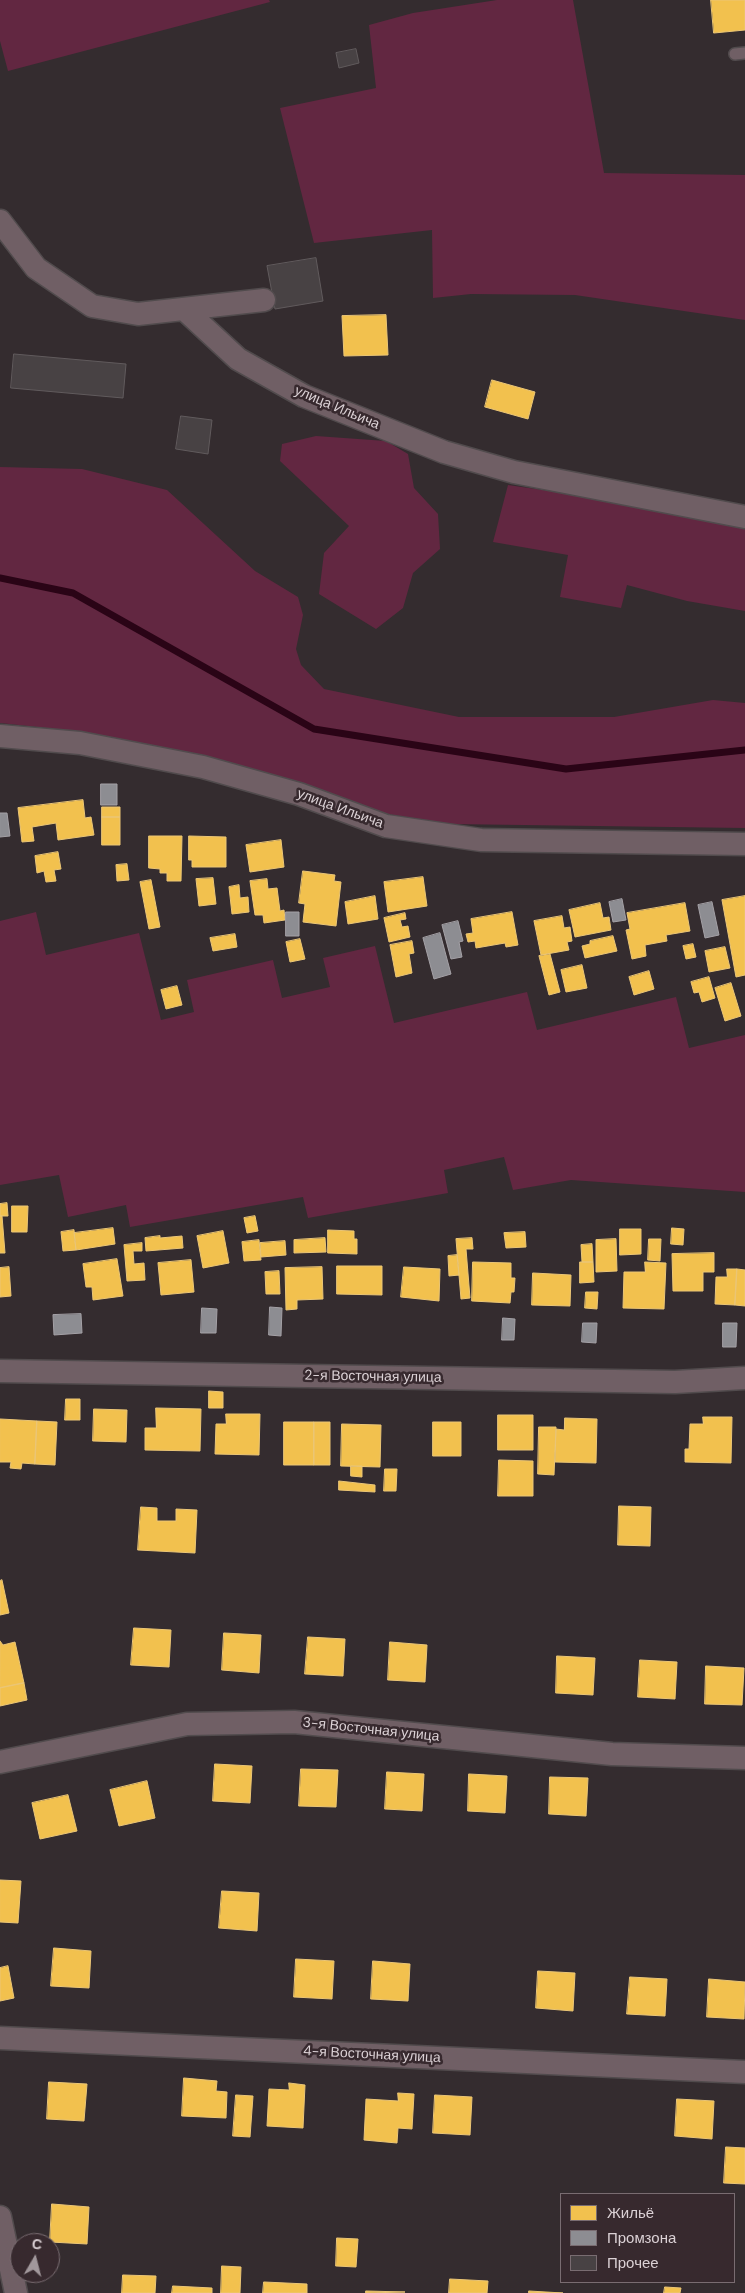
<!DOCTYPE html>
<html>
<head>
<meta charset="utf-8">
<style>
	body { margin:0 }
	#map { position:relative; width:745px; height:2293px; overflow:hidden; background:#342c2f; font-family:"DM Sans",sans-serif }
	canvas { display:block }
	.legend { position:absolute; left:560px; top:2193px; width:175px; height:90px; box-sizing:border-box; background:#37292e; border:1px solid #796c71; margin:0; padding:6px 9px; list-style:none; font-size:15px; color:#dbd1d5 }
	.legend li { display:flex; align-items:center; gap:10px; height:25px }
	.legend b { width:25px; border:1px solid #796c71 }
	.north { position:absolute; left:10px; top:2233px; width:50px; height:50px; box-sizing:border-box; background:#37292e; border:1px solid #796c71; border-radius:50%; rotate:8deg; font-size:14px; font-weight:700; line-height:20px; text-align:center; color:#dbd1d5 }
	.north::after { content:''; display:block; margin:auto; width:18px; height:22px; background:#a1979b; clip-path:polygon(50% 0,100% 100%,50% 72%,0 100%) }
</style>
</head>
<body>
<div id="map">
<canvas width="745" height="2293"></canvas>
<ul class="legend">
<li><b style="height:14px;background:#f2c14e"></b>Жильё</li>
<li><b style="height:14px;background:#8d8d92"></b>Промзона</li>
<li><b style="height:14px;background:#484244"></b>Прочее</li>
</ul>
<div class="north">С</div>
</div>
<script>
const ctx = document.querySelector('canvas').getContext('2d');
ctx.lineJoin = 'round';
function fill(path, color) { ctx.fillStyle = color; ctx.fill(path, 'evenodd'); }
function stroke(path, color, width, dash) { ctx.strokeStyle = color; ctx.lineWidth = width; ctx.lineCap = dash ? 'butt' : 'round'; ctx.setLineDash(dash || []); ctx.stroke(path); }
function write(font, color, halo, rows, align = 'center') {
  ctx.font = font + ' "DM Sans",sans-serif'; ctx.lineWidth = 5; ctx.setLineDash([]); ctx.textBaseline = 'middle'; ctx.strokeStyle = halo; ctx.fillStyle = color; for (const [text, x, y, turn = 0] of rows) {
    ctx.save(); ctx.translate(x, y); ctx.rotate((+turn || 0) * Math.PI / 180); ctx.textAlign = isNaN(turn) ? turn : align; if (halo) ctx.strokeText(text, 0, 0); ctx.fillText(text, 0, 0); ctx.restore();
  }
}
fill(new Path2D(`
	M0,0H269L270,2L8,71L0,41Z
	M497,0H573L604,173L745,175V320L575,295L471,294L433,298L432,230L314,243L280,108L376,88L369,25L413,13Z
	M316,436L386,441L408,454L414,488L438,514L440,549L413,573L403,608L376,629L319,594L324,553L349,526L280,461L282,444Z
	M0,467L82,469L167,490L255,571L298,597L303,615L296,649L301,665L324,689L459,717H614L713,700L745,703V828L449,824L369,811L197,754L84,732L0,723Z
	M508,485L745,519V611L687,601L627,585L621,608L560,597L568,555L493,542Z
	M36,912L46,955L139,933L161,1020L194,1012L187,980L273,960L282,998L330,987L323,958L375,946L394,1023L527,992L537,1030L676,997L689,1048L745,1035V1192L571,1180L513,1190L504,1157L444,1170L448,1193L308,1218L303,1197L130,1227L126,1205L68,1217L59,1175L0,1185V921Z`), '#622741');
const homes = new Path2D(`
	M711,0H745V30L714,33Z
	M386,315L388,355L344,356L342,316Z
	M492,380L535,392L528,419L485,407Z
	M83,800L85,818L91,817L94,835L58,840L56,823L32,827L34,841L22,842L18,808Z
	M102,807H120V817H102Z
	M102,817H120V845H102Z
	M149,836H182L181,881H167V873H160V869L149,868Z
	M189,836L226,837V867H192V860H189Z
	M281,840L284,867L250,872L246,845Z
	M58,852L61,869L54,870L56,881L46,882L44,871L37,873L35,856Z
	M127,864L129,880L117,881L116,865Z
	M303,871L335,875L334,881L341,882L336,926L303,922L305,904L299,903Z
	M423,877L427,906L388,912L384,882Z
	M213,878L216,904L199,906L196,879Z
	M267,879L268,889L277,888L280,911L284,910L285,920L264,923L263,915H255L250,881Z
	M151,880L160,927L149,929L140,882Z
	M239,885L240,898L248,897L249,912L232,914L229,887Z
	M375,896L378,919L348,924L345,902Z
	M745,896V975L736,977L722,900Z
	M600,903L603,918L609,917L611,930L575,937L569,910Z
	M685,903L690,931L666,935L667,941L645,945L646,956L632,959L626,930L630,929L627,913Z
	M512,912L518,945L506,947L505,943L476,948L475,941L468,942L466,934L473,933L471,919Z
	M405,913L406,919L400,920L402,927L408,926L410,937L389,942L384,918Z
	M562,916L564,928L570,927L572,941L567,942L569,950L541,955L534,921Z
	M235,934L237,947L213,951L210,938Z
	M613,936L617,951L585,958L582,946L590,944V941Z
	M300,939L305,959L290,962L286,942Z
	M412,941L414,953L409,954L412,973L396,977L390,945Z
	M693,944L696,957L686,959L683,946Z
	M725,947L730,968L709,972L705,951Z
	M550,954L560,992L549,995L539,956Z
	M582,965L587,988L566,992L561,970Z
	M649,971L654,989L634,995L629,977Z
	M709,977L715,998L702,1002L699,992L694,993L691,982Z
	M731,983L741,1016L725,1021L715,988Z
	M177,986L182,1005L166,1009L161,990Z
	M7,1203L8,1216H0V1204Z
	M12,1206H28L27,1232H12Z
	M0,1216H2L5,1253H0Z
	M255,1216L258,1231L247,1233L244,1218Z
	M113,1228L115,1244L76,1250L74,1233Z
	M672,1228L684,1229L683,1245L671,1244Z
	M620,1229H641V1254L620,1255Z
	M74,1230L76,1250L63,1251L61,1232Z
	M328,1230L354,1231V1239H357V1254L328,1253Z
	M223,1231L229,1263L203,1268L197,1236Z
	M525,1232L526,1247L506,1248L504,1233Z
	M160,1236V1238L182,1236L183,1248L146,1251L145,1238Z
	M325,1238L326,1252L294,1253V1240Z
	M472,1238L473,1249H466L470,1298L461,1299L456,1239Z
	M616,1239L617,1271L596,1272V1240Z
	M649,1239H661L660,1261L648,1260Z
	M259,1240L261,1260L244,1261L242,1242Z
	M285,1241L286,1255L261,1257L260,1243Z
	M142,1243V1251H133L134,1264L144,1263L145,1280L127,1281L124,1245Z
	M592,1244L593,1262H582L581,1245Z
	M714,1253V1272H703V1291H673L672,1254Z
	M457,1255L459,1275L449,1276L448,1256Z
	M117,1259L123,1296L93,1300L92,1287H86L83,1264Z
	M191,1260L194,1292L161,1295L158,1263Z
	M473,1262L511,1263V1278H515L514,1292H511L510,1303L472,1301Z
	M580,1262H593L594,1282L580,1283Z
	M645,1262L666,1263L664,1309L623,1308L624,1272H645Z
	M337,1266H382V1295L337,1294Z
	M9,1267L11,1296L0,1297V1268Z
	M322,1267L323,1299L297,1300V1309L286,1310L285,1268Z
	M404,1267L440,1269L439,1301L401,1297Z
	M727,1269H737L735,1305L715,1304L716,1277H727Z
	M737,1269L745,1270V1306L735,1305Z
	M279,1271L280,1294H266L265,1272Z
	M533,1273L571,1275L570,1306L532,1305Z
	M586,1292H598L597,1309L585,1308Z
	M209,1391L223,1392V1408H209Z
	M66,1399H80V1420H65Z
	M156,1408L201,1409L200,1451L145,1450V1428H156Z
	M94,1409L127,1410L126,1442L93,1441Z
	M226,1414H260L259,1455L215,1454L216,1424H226Z
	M498,1415H533V1450H498Z
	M703,1417H732L731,1463L685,1462V1449H689L690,1424H703Z
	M565,1418L597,1419L596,1463L555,1462L556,1429L564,1430Z
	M0,1419L37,1421L35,1464L22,1463L21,1469L10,1468L11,1462H0Z
	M37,1421L57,1422L55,1465L35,1464Z
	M284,1422H314V1465H284Z
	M314,1422H330V1465H314Z
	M433,1422H461V1456H433Z
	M342,1424L381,1425L380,1467L341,1466Z
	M539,1427H556L554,1475L538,1474Z
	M499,1460L533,1461V1496H498Z
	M351,1466H362V1477L351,1476Z
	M385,1469H397L396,1491H384Z
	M339,1481L375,1485V1492L339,1490Z
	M619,1506L651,1507L650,1546L618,1545Z
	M141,1507L157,1508V1521H176V1509L197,1510L195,1553L138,1550Z
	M2,1580L9,1613L0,1615V1581Z
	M134,1628L171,1630L169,1667L131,1665Z
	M224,1633L261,1635L259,1673L222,1670Z
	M308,1637L345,1639L343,1676L305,1674Z
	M0,1641L3,1645L15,1642L24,1683L0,1688Z
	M390,1642L427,1645L425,1682L388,1680Z
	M557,1656L595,1658L593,1695L556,1693Z
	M640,1660L677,1662L675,1699L638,1697Z
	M706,1666L744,1668L742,1705L705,1704Z
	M24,1683L27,1700L0,1706V1688Z
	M215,1764L252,1766L250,1803L213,1801Z
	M301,1769L338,1770L336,1807L299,1806Z
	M387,1772L424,1774L422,1811L385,1809Z
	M469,1774L507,1776L505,1813L468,1811Z
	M550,1777L588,1778L586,1816L549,1814Z
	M147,1781L155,1818L119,1826L110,1790Z
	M68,1795L77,1831L40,1839L32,1803Z
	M0,1880L21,1881L18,1923L0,1922Z
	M222,1891L259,1893L257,1931L219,1928Z
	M54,1948L91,1951L89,1988L51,1986Z
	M296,1959L334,1961L332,1999L294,1997Z
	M373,1961L410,1964L408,2001L371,1999Z
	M8,1966L14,1998L0,2001V1968Z
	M538,1971L575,1973L573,2011L536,2008Z
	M630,1977L667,1979L665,2016L627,2014Z
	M709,1979L745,1982L744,2019L707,2017Z
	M184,2078L217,2081L216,2091L227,2092L226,2118L182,2116Z
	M49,2082L87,2084L84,2121L47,2119Z
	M289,2083L305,2085L303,2128L267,2126L269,2089L289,2090Z
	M398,2093L414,2094L412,2129L398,2128L397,2143L364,2140L366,2099L398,2101Z
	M236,2095L253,2096L250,2137L233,2136Z
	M435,2095L472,2097L470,2135L433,2133Z
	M677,2099L714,2101L712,2139L675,2136Z
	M726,2147L745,2148V2184L724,2183Z
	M52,2204L89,2207L87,2244L50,2242Z
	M337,2238L358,2239L356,2267L336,2266Z
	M222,2266L241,2267L240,2293H221Z
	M123,2275L156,2276L155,2293H122Z
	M450,2279L488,2281L487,2293H449Z
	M264,2282L307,2284V2293H263Z
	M173,2286L212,2288V2293H172Z
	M665,2287L681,2288L680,2293H664Z
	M366,2291L405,2292L366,2293Z
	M529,2291L563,2293H529Z`);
fill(homes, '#f2c14e');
stroke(homes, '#ebc676', 1);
const industry = new Path2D(`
	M101,784H117V805H101Z
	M0,813H7L10,836L0,837Z
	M622,899L626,920L613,922L609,902Z
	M712,902L719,935L705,938L698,905Z
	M286,912H299V936H286Z
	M458,921L463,941L459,942L462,957L451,959L442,925Z
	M440,933L451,974L434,979L423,938Z
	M270,1307L282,1308L281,1336L269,1335Z
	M202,1308L217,1309L216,1333H201Z
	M81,1314L82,1333L54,1335L53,1315Z
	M503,1318L515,1319L514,1340H502Z
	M583,1323H597L596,1343L582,1342Z
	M723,1323H737L736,1347H723Z`);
fill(industry, '#8d8d92');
stroke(industry, '#a4a1a6', 1);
stroke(new Path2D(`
	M0,578L73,593L314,729L566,769L745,750`), '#2a0416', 7);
const building = new Path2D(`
	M356,49L359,63L339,68L336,53Z
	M316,258L323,301L275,309L267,266Z
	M14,354L126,364L123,398L11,388Z
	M181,416L212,420L208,454L176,449Z`);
fill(building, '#484244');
stroke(building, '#615b5d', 1);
const lane = new Path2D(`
	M735,54L745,53`);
const street = new Path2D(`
	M0,221L36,268L92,306L138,314L264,300
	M184,309L238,359L304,396L444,452L514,472L745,517
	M0,736L80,743L203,767L299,794L386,826L481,840L745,844
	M0,1371L675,1382L745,1378
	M0,1762L187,1724L294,1722L612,1754L745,1758
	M0,2038L745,2072
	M0,2217L16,2293`);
stroke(lane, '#514b4d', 14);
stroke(street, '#514b4d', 25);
stroke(lane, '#705f65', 11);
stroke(street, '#705f65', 22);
write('14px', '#dbd1d5', '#37292e', [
	["улица Ильича",337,408,23],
	["улица Ильича",340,809,20],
	["2-я Восточная улица",373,1377,1],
	["3-я Восточная улица",371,1730,6],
	["4-я Восточная улица",372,2055,3]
]);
</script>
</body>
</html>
